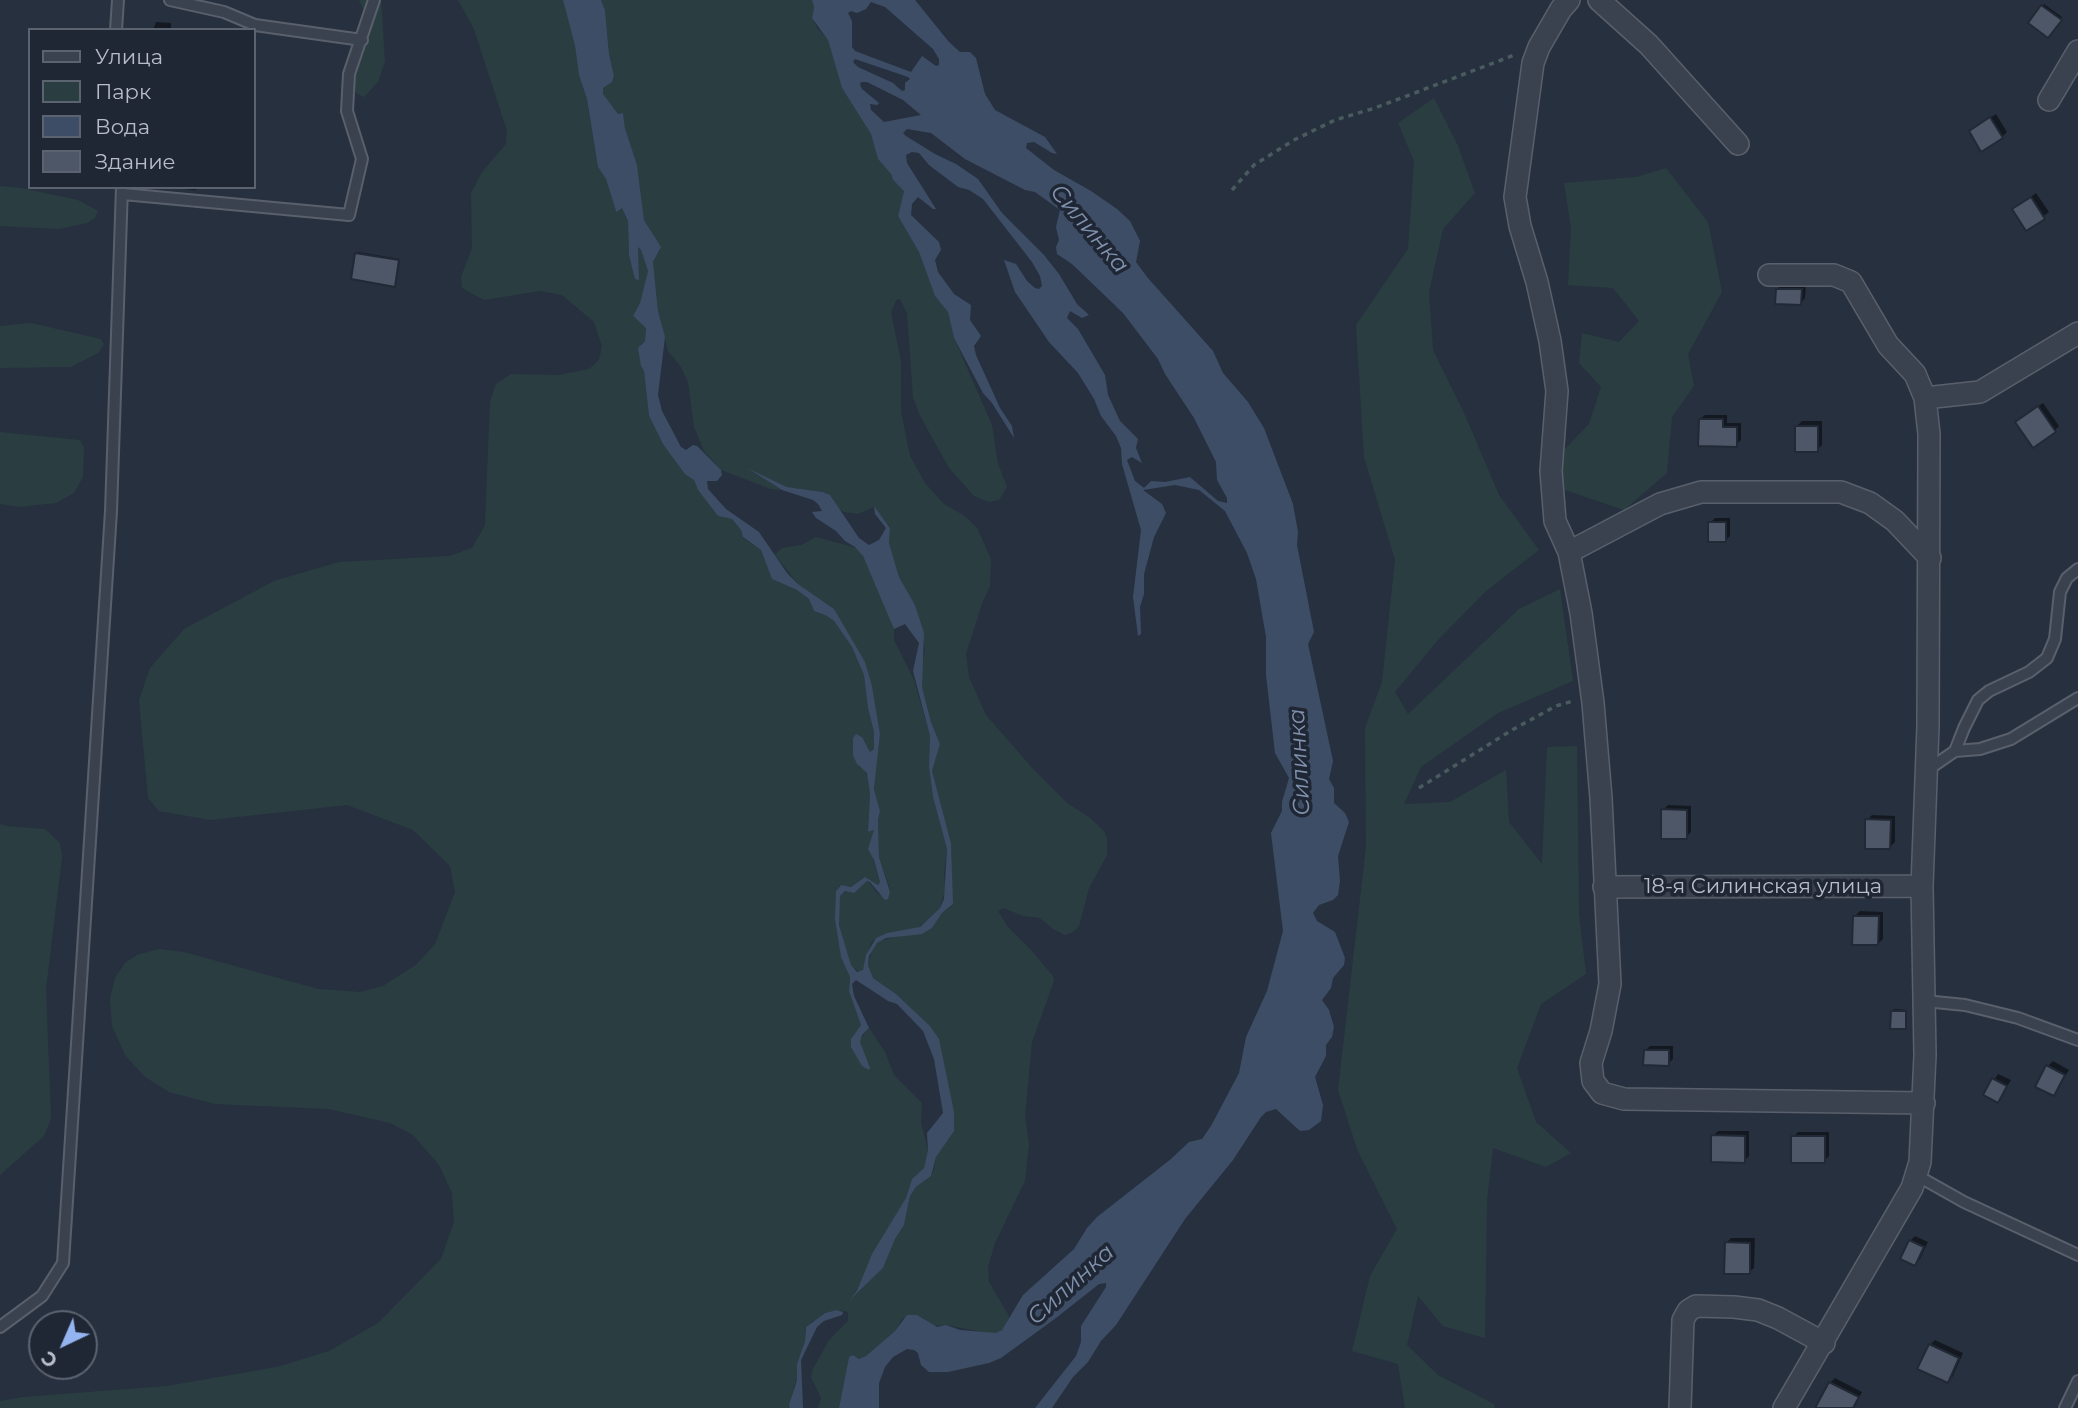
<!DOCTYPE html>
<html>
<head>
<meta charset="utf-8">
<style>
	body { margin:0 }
	#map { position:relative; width:2078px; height:1408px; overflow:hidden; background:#27303f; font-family:Montserrat,sans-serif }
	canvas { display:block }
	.legend { position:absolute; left:28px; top:28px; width:228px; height:161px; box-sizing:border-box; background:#202734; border:2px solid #5c6370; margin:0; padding:9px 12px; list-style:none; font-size:21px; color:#b7bdc9 }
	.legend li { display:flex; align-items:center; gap:14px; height:35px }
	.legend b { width:35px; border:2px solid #5c6370 }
	.north { position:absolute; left:28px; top:1310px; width:70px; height:70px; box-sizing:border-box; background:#202734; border:2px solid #5c6370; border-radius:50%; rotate:224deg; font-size:19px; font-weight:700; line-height:28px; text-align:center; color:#b7bdc9 }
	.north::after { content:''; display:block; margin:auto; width:24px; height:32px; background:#94b4f1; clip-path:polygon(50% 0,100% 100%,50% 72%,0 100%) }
</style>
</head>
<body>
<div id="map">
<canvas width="2078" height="1408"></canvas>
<ul class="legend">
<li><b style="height:9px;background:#3b424f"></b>Улица</li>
<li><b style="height:19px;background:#2a3e41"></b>Парк</li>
<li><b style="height:19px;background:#3e4d66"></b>Вода</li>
<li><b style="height:19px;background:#4d5767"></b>Здание</li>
</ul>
<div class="north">С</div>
</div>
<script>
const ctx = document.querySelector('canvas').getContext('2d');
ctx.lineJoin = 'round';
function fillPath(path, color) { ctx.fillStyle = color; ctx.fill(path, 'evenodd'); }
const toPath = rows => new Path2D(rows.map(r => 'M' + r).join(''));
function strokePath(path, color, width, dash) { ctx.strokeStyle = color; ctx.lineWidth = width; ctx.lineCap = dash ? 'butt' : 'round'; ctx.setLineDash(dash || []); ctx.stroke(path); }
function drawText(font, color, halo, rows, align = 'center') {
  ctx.font = font + ' Montserrat,sans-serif'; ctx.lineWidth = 7; ctx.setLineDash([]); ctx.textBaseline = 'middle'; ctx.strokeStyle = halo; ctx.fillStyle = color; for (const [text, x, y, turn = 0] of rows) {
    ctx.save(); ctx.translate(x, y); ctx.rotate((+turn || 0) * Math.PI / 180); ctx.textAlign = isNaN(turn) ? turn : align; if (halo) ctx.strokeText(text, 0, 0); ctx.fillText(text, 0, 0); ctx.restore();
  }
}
const green = toPath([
	[359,0,381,0,385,61,378,82,364,97,356,93,353,80,366,15],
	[458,0,563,0,575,46,579,75,587,99,598,167,606,179,616,211,618,212,622,208,628,221,629,255,639,280,638,248,641,250,648,271,640,303,633,316,646,328,645,341,641,344,641,366,644,371,649,416,663,444,694,480,698,490,718,516,732,519,741,530,743,538,761,550,772,579,797,590,809,599,814,611,827,616,834,621,852,647,864,674,868,708,874,732,874,749,870,752,862,737,858,735,859,767,864,769,868,777,870,794,868,832,874,830,873,841,869,847,880,882,878,885,865,877,851,887,840,885,836,891,841,956,850,977,849,991,861,1025,851,1042,860,1045,860,1039,869,1028,885,1052,894,1075,922,1103,921,1123,928,1150,924,1168,912,1179,906,1198,855,1296,883,1268,895,1239,904,1225,910,1196,916,1187,930,1177,934,1170,936,1157,954,1112,929,1025,896,994,873,978,868,965,873,947,880,941,907,934,922,934,932,928,942,913,952,906,951,843,932,771,940,744,931,722,922,687,921,669,925,649,915,605,899,577,889,543,890,527,874,507,858,514,844,512,838,509,832,497,824,492,787,487,748,469,782,490,771,489,721,470,704,451,694,427,688,382,681,367,668,351,658,311,653,262,660,250,660,246,644,220,637,165,625,128,623,113,618,114,603,95,603,88,613,81,614,76,609,54,605,10,601,0,812,0,814,7,812,17,817,28,828,39,842,88,871,134,878,159,891,174,893,180,904,191,898,216,919,252,935,296,948,312,954,338,992,425,998,464,1007,487,999,500,989,502,974,496,949,468,919,414,913,397,907,313,900,299,897,299,891,312,901,361,901,412,910,456,925,483,944,504,965,516,977,528,991,559,990,586,983,601,966,654,969,677,986,715,1035,771,1067,803,1089,817,1104,831,1107,839,1107,855,1089,888,1079,926,1073,932,1065,935,1053,929,1040,918,1023,916,1003,908,998,911,1008,927,1031,950,1053,976,1054,981,1032,1042,1025,1116,1029,1144,1025,1181,995,1243,988,1267,989,1282,1009,1316,1007,1325,998,1333,988,1333,946,1325,932,1326,921,1317,910,1315,902,1319,895,1331,866,1356,859,1359,853,1355,849,1357,839,1408,818,1408,821,1398,811,1377,813,1369,829,1340,848,1321,848,1312,839,1310,825,1313,810,1323,805,1329,805,1341,797,1364,797,1380,794,1386,790,1408,0,1408,0,1401,23,1397,167,1386,277,1367,329,1351,378,1323,441,1259,454,1222,452,1193,439,1165,413,1135,390,1123,329,1109,215,1104,169,1092,145,1077,125,1055,112,1026,110,999,115,978,125,963,137,955,159,949,184,952,318,989,360,992,383,986,417,964,435,944,455,892,450,866,413,830,347,805,210,820,159,811,148,798,139,700,150,668,184,629,274,581,339,562,449,556,472,548,485,525,490,402,496,384,511,374,559,375,589,369,599,360,602,346,594,322,562,295,540,291,484,300,462,288,461,277,472,248,471,193,482,172,506,144,507,131,474,29],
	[1434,98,1458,146,1475,193,1443,229,1429,292,1433,350,1464,413,1499,495,1539,550,1486,591,1437,641,1395,692,1408,714,1519,609,1560,589,1573,681,1498,713,1421,767,1404,804,1450,802,1506,770,1509,822,1542,864,1547,747,1577,746,1579,914,1586,974,1541,1004,1517,1068,1536,1122,1571,1153,1546,1167,1493,1148,1487,1200,1485,1338,1443,1326,1418,1296,1407,1345,1438,1375,1494,1404,1495,1408,1405,1408,1398,1364,1352,1351,1370,1276,1397,1229,1357,1149,1338,1090,1366,847,1365,728,1382,682,1395,560,1364,457,1356,325,1408,249,1414,161,1398,123],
	[1666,168,1708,222,1722,292,1688,354,1694,386,1672,417,1667,473,1624,510,1556,487,1559,455,1589,424,1601,387,1579,363,1582,333,1619,342,1639,321,1613,288,1568,285,1571,228,1564,183,1636,177],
	[0,186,21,188,78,200,98,211,95,218,87,223,59,229,0,226],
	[31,323,101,339,104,344,98,353,71,367,0,368,0,326],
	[0,432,80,440,84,448,83,477,74,493,56,503,19,507,0,504],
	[816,537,857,548,863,556,887,610,894,629,894,640,914,680,930,736,929,767,933,797,947,849,944,873,945,890,940,908,917,929,887,933,876,938,871,943,863,970,860,972,851,966,839,925,839,898,842,893,847,891,854,893,861,885,868,881,878,894,888,898,889,896,890,889,879,857,878,820,880,811,874,789,880,734,872,686,834,609,798,584,775,555,782,548,801,545],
	[0,824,7,826,45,829,60,843,62,857,46,989,51,1119,44,1136,0,1175]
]);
const water = toPath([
	[563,0,601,0,605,10,609,54,614,76,612,82,603,88,603,94,618,114,623,113,625,128,637,165,644,220,661,247,653,262,658,311,665,337,658,395,662,411,681,447,686,450,693,445,697,446,721,470,722,475,717,481,707,481,708,489,726,509,759,532,787,573,798,584,834,609,865,662,872,686,880,734,874,789,880,811,878,820,879,857,890,892,888,899,885,900,870,882,867,881,854,893,845,891,840,896,839,925,851,965,857,972,863,970,866,955,876,938,887,933,920,927,940,908,944,899,947,849,933,797,929,767,930,736,913,671,919,643,905,624,894,629,863,556,855,547,845,541,836,531,816,518,812,512,822,511,818,504,813,500,782,490,747,468,787,487,823,492,830,495,859,538,869,545,879,540,886,528,875,514,874,506,890,528,889,543,899,577,915,605,924,633,922,687,931,722,940,744,932,771,951,843,953,904,942,913,932,928,922,934,886,938,877,943,869,956,868,965,873,978,896,994,929,1025,939,1039,954,1112,954,1131,936,1157,931,1176,916,1187,910,1196,904,1225,895,1239,883,1268,850,1300,857,1291,872,1254,906,1198,912,1179,924,1168,928,1150,927,1133,943,1113,934,1059,923,1031,897,1004,888,1001,856,980,852,984,854,996,869,1028,862,1035,860,1042,870,1068,869,1070,862,1066,851,1047,851,1039,861,1025,849,991,850,977,841,957,835,919,836,891,841,885,851,887,865,877,878,885,880,882,874,860,868,849,874,830,868,832,870,794,867,773,857,764,853,755,853,738,856,734,862,737,870,752,874,749,874,732,868,708,864,675,852,647,834,621,827,616,814,611,809,599,797,590,772,579,761,550,743,537,741,530,732,519,718,516,698,490,694,480,685,474,663,444,649,416,644,371,641,366,638,348,645,341,646,328,633,316,640,303,648,271,641,250,638,247,639,280,635,279,629,255,628,221,622,208,617,212,616,211,606,179,598,167,587,99,579,75,575,46],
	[812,0,915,0,949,42,960,52,970,52,976,58,985,94,995,110,1045,137,1057,154,1052,153,1034,142,1027,143,1026,148,1054,170,1091,191,1117,209,1130,221,1140,241,1136,262,1147,277,1213,351,1223,373,1248,402,1264,428,1293,504,1298,532,1297,545,1314,632,1308,644,1333,761,1329,779,1334,788,1334,803,1345,813,1349,822,1338,856,1340,881,1338,895,1333,900,1319,905,1313,913,1317,921,1335,932,1345,958,1344,965,1333,978,1331,988,1322,1000,1329,1010,1334,1027,1332,1037,1326,1045,1326,1056,1315,1077,1323,1105,1321,1121,1309,1130,1300,1131,1276,1109,1266,1112,1261,1117,1233,1160,1185,1219,1116,1325,1101,1341,1088,1362,1073,1377,1052,1408,1035,1408,1076,1356,1081,1342,1081,1326,1106,1287,1106,1283,1099,1284,1056,1318,1001,1358,989,1363,948,1372,929,1372,921,1365,918,1353,914,1350,907,1349,893,1357,885,1367,879,1383,879,1408,839,1408,849,1357,853,1355,859,1359,866,1356,895,1331,907,1315,917,1315,937,1327,946,1325,960,1330,996,1333,1002,1330,1023,1295,1074,1249,1087,1228,1097,1217,1171,1159,1189,1142,1202,1139,1211,1126,1239,1073,1246,1037,1267,991,1283,931,1271,833,1282,811,1282,802,1289,778,1275,753,1266,675,1266,637,1256,579,1247,553,1225,511,1199,490,1175,485,1143,490,1162,504,1166,513,1154,537,1144,574,1144,594,1140,607,1141,634,1138,636,1133,597,1141,530,1122,464,1121,448,1116,436,1101,416,1094,399,1078,373,1049,342,1015,292,1004,260,1016,264,1027,281,1035,288,1039,289,1042,286,1040,276,1032,262,983,199,969,190,958,187,929,165,919,153,912,152,906,155,907,163,936,209,933,209,918,197,912,204,911,215,939,242,941,250,935,260,938,272,954,294,971,305,970,320,981,336,974,346,976,355,1000,408,1012,426,1014,438,992,403,983,393,954,338,948,312,935,296,919,252,898,216,904,191,893,180,891,174,878,159,871,134,842,88,828,40,812,18,814,7],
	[871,2,885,7,933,49,939,59,939,65,936,66,922,56,911,72,855,51,852,47,852,21,848,13,851,11,857,13,866,9],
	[855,59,908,77,910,79,905,83,905,90,902,91,893,83,858,67,853,62],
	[861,82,867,82,903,100,921,115,884,122,871,110,870,104,877,105,879,103,862,89,860,85],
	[907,129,931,133,965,159,1025,190,1035,192,1060,210,1056,227,1059,240,1056,247,1057,254,1072,264,1123,313,1158,359,1165,374,1194,418,1216,462,1217,480,1227,498,1227,503,1218,501,1190,477,1165,482,1151,481,1144,488,1135,481,1127,460,1132,457,1142,463,1136,448,1138,439,1120,421,1108,395,1105,375,1078,329,1067,318,1070,311,1082,318,1089,315,1077,304,1059,274,1044,255,1002,213,978,179,956,164,935,154,906,136,903,133],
	[837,1310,843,1312,842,1315,824,1321,817,1327,801,1360,803,1408,790,1408,789,1405,797,1380,797,1364,805,1341,806,1327,825,1313]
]);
const shadow = toPath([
	[2044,4,2062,17,2048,36,2030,23],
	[156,22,171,23,171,30,153,30],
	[1996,114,2007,132,2002,137,1971,131],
	[158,187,198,187,196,190],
	[2036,193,2049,212,2026,229,2014,209],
	[358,252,400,259,396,283,394,285,356,254],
	[1782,284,1806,285,1805,298,1801,303,1778,289],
	[2043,403,2059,426,2054,431,2022,417],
	[1705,415,1727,415,1727,423,1741,423,1741,440,1736,445,1700,419],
	[1802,421,1822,421,1822,445,1817,450,1797,426],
	[1715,518,1730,518,1730,536,1725,541,1710,523],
	[1668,805,1691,806,1691,832,1686,837,1663,810],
	[1872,815,1895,816,1895,842,1890,847,1867,820],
	[1860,911,1883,912,1883,939,1878,944,1855,916],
	[1894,1009,1907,1010,1905,1027,1892,1011],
	[1650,1046,1673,1046,1673,1059,1668,1064,1645,1051],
	[2053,1061,2069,1070,2054,1094,2048,1066],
	[1998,1074,2011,1080,1998,1101,1985,1094],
	[1718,1131,1749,1131,1749,1156,1744,1161,1713,1136],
	[1798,1132,1829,1132,1829,1156,1824,1161,1793,1137],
	[1915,1236,1928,1242,1920,1259,1915,1264,1910,1241],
	[1731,1238,1755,1238,1754,1268,1749,1272,1726,1243],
	[1935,1340,1963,1353,1953,1376,1948,1381,1930,1345],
	[1835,1378,1862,1392,1854,1408,1825,1408,1830,1383]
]);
const building = toPath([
	[2041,5,2062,20,2048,38,2028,23,2041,5],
	[1990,117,2003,138,1981,152,1969,131,1990,117],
	[2031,197,2045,219,2026,231,2012,209,2031,197],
	[355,253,399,260,395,287,351,279,355,253],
	[1776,289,1802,289,1801,305,1775,304,1776,289],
	[2038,406,2056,432,2033,448,2015,422,2038,406],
	[1699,419,1723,419,1723,427,1737,427,1737,447,1698,446,1699,419],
	[1795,426,1818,426,1818,452,1795,452,1795,426],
	[1708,522,1726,522,1726,542,1708,542,1708,522],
	[1661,809,1687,810,1687,839,1661,839,1661,809],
	[1865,819,1891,820,1890,849,1865,849,1865,819],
	[1853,916,1879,916,1878,945,1852,945,1853,916],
	[1891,1011,1906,1011,1906,1029,1890,1029,1891,1011],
	[1644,1050,1669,1050,1669,1066,1643,1065,1644,1050],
	[2046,1065,2065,1075,2054,1096,2035,1087,2046,1065],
	[1992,1078,2007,1086,1998,1103,1983,1095,1992,1078],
	[1711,1135,1745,1136,1745,1163,1711,1162,1711,1135],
	[1791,1136,1825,1136,1825,1163,1791,1163,1791,1136],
	[1909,1240,1924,1247,1915,1266,1900,1259,1909,1240],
	[1725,1242,1750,1243,1750,1274,1724,1274,1725,1242],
	[1929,1344,1959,1358,1948,1383,1917,1369,1929,1344],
	[1829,1382,1859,1397,1853,1408,1815,1408,1829,1382]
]);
const path = toPath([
	[1232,190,1254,165,1294,140,1335,120,1375,108,1517,54],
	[1419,788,1512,730,1556,706,1573,701]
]);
const lane = toPath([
	[170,0,224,12,255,25,362,40],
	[116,30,118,0],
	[123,194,349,215,362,159,347,111,349,74,374,0],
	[1955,751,1964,728,1978,700,1989,691,2029,672,2047,658,2055,639,2060,592,2067,578,2078,569],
	[1926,771,1955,751,1980,749,2011,739,2078,698],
	[1925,1001,1965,1005,2018,1018,2078,1040],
	[1916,1175,1964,1202,2078,1255],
	[0,1327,42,1296,63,1263,111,511,122,187],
	[2065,1408,2078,1381]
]);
const street = toPath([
	[1569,0,1561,9,1539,47,1533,63,1515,197,1520,226,1537,282,1550,341,1557,391,1551,471,1555,521,1569,552,1581,613,1593,703,1601,798,1610,984,1601,1031,1591,1063,1593,1081,1602,1093,1624,1099,1924,1103],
	[1599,0,1649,45,1738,144],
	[2049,100,2078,51],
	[1769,275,1834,275,1851,282,1888,345,1915,374,1925,398,1929,434,1928,726,1922,886,1925,1055,1920,1162,1912,1188,1784,1408],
	[1925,398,1980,392,2078,333],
	[1569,552,1660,504,1701,492,1841,492,1870,503,1895,521,1930,558],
	[1604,887,1922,886],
	[1680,1408,1683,1320,1688,1311,1696,1306,1734,1307,1758,1310,1778,1318,1824,1343]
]);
const streetNames = [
	["18-я Силинская улица",1763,887]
];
const waterNames = [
	["Силинка",1089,229,50],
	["Силинка",1300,762,-93],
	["Силинка",1071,1285,-42]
];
fillPath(green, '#2a3e41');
fillPath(water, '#3e4d66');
fillPath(shadow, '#0007');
fillPath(building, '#4d5767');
strokePath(building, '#222936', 2);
strokePath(lane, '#59606c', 14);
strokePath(street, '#59606c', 24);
strokePath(path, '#495b5f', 3.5, [5, 5]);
strokePath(lane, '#3b424f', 10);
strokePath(street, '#3b424f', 21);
drawText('21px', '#b7bdc9', '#202734', streetNames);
drawText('italic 23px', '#8192af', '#202734', waterNames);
</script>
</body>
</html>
